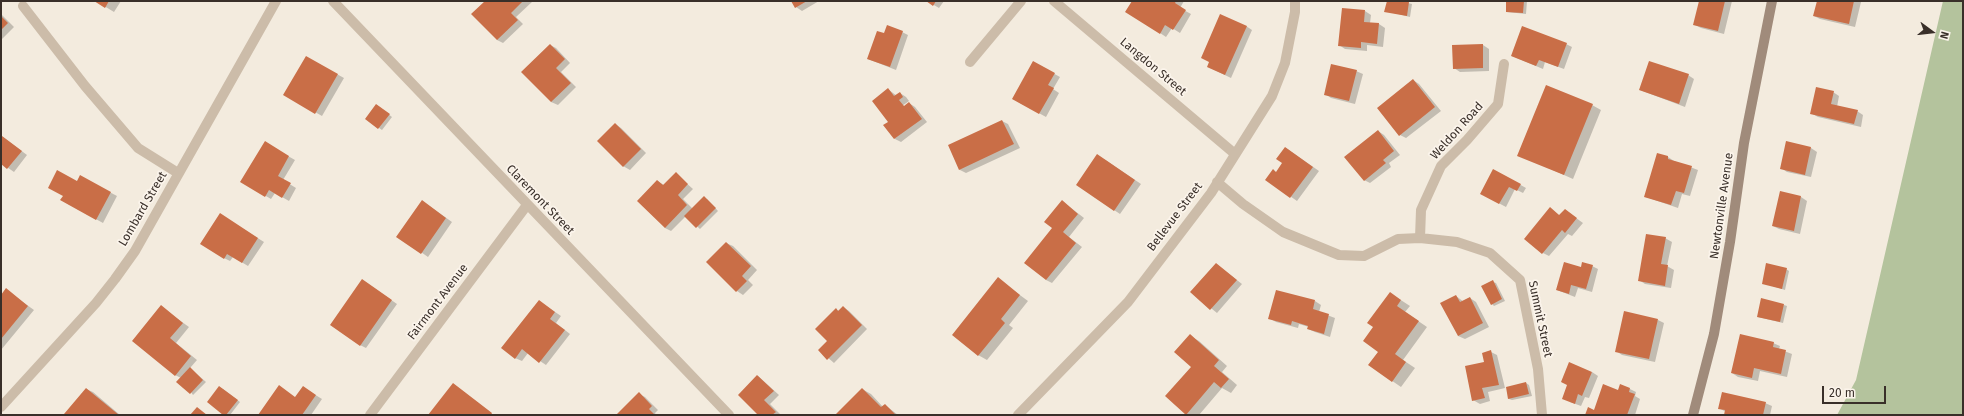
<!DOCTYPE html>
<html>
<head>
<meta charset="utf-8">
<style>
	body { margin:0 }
	#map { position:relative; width:1964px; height:416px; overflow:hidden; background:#f3ebde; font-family:"Fira Sans",sans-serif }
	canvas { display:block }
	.frame { position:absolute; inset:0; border:2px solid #392f29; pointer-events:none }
	.north { position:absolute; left:1912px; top:12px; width:40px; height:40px; -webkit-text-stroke:3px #fbf4eb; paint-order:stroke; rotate:105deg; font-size:11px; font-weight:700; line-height:16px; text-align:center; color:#392f29 }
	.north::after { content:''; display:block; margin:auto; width:14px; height:18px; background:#392f29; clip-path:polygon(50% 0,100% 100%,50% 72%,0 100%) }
	.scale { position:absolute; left:1822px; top:386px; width:64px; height:18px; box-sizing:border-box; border:2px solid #392f29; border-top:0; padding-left:5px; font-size:12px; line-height:14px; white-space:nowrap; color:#392f29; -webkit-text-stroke:3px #fbf4eb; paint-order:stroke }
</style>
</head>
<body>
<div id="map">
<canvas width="1964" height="416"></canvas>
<div class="frame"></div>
<div class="north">N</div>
<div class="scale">20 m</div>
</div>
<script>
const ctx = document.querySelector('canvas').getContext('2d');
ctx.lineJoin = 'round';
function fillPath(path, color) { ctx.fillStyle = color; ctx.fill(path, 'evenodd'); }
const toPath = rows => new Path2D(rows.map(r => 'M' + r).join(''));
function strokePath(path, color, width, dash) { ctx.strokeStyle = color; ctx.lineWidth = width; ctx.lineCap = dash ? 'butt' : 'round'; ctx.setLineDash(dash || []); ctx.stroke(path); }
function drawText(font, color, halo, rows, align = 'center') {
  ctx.font = font + ' "Fira Sans",sans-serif'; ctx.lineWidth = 3.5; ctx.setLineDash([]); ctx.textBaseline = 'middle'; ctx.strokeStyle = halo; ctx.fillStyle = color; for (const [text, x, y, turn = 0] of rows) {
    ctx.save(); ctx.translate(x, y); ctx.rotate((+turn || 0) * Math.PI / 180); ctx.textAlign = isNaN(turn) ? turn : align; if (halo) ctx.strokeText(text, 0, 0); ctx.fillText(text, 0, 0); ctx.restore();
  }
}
const green = toPath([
	[1943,1,1963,1,1963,415,1837,415,1856,380]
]);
const shadow = toPath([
	[96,1,121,1,114,12],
	[487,1,533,1,516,17,523,24,503,43,497,40],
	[792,1,819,1,802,11,796,7],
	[927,1,944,1,939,8],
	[1133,1,1184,1,1180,8,1191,14,1180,33,1172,28,1166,37,1160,33],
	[1388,1,1399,1,1412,4,1410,17,1386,11],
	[1507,1,1527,1,1526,14,1507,12],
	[1700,1,1732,1,1724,34,1701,28,1695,25],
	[1818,1,1861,2,1855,27,1820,19,1814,16],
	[1365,11,1371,15,1370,23,1379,24,1385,28,1383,47,1367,45,1367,51,1345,49,1339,45],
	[1,14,14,27,1,40],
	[1246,26,1252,30,1231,78,1208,67],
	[902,32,908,35,896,70,868,59,885,34],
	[1566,44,1572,47,1564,69,1545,62,1543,69,1512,56],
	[550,45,556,48,570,63,561,72,576,87,558,105,551,102],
	[1483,45,1489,49,1489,71,1460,72,1454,68],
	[306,57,344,78,322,116,285,95],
	[1033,62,1060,77,1053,89,1059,93,1046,117,1013,99],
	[1356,71,1363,74,1355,104,1331,98,1325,94],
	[1688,75,1694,79,1685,107,1640,90],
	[1413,80,1419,84,1441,111,1406,138,1400,135],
	[889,90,897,96,900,93,906,97,909,101,902,106,903,108,909,103,915,107,927,122,901,142,895,139,889,123],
	[1833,92,1839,96,1837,107,1857,111,1863,115,1861,127,1818,117,1811,113],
	[377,105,392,117,382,130,366,119],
	[1592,105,1601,110,1573,179,1519,155],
	[1002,121,1008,124,1020,148,966,173,960,170,949,146],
	[615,124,621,128,646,153,630,170,623,166],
	[1378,131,1384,135,1400,155,1389,163,1391,167,1370,183,1364,180],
	[3,137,27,155,14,172,1,163,1,139],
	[1787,142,1811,148,1817,152,1811,177,1787,172,1781,168],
	[265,143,295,160,283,180,296,188,289,201,275,193,271,199,242,182],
	[1286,148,1319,171,1297,201,1267,180,1277,173,1284,163],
	[1668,157,1674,161,1698,170,1690,196,1682,194,1678,208,1646,197],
	[1104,159,1141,184,1120,214,1114,210],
	[1494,170,1526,188,1523,193,1515,189,1506,207,1487,197],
	[676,174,693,189,683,199,693,209,707,199,718,211,700,229,686,216,671,231,665,228,657,181,664,185],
	[81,177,117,196,103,223,61,200],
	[1781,192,1801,197,1807,201,1800,234,1779,229,1773,226],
	[1062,201,1084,218,1069,237,1082,247,1052,283,1046,280,1053,228],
	[428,205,452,222,428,257,398,236],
	[1550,208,1560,216,1565,210,1583,223,1572,236,1568,234,1549,256,1543,253],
	[226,218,264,242,248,266,233,257,230,261,224,258],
	[1665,238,1672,242,1667,266,1674,270,1671,288,1645,284,1639,280],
	[726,243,733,246,757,270,748,280,753,285,743,295,737,291,708,262],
	[1216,264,1242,284,1217,313,1191,292],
	[1592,266,1598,269,1592,292,1578,288,1575,297,1557,290,1582,268],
	[1786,269,1789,271,1785,290,1763,283],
	[998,279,1028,301,1009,325,1013,328,987,360,978,355],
	[1493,282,1496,283,1505,301,1494,306,1492,304],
	[368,284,397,304,366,348,360,345],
	[6,290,34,310,1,350,1,296],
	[1390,293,1410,306,1405,312,1427,327,1403,360,1415,368,1401,387,1369,365,1379,351,1375,327],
	[1456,296,1464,302,1470,298,1476,302,1489,327,1465,339,1458,336],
	[539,301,561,316,556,323,570,334,546,365,528,353,522,361,515,358],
	[1315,301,1321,305,1319,312,1335,318,1330,337,1315,332,1308,329,1309,327,1299,324,1298,328,1276,322,1269,318],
	[1784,305,1787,306,1783,323,1758,317],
	[161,307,189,327,176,343,197,360,190,368,206,382,193,395,181,378,175,375],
	[843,307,849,311,867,329,834,363,819,350,829,341,836,309,839,311],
	[1658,320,1664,323,1655,362,1622,355,1616,351],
	[1190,336,1199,341,1227,366,1222,372,1237,385,1231,393,1222,388,1199,415,1186,414,1192,367],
	[1773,343,1780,346,1779,349,1792,354,1787,377,1760,371,1758,381,1738,377,1732,373],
	[1491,352,1497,355,1505,388,1488,392,1490,401,1480,404,1473,400,1485,363],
	[1592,372,1598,376,1589,398,1585,397,1581,406,1570,402],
	[758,376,779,395,770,404,781,415,760,415],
	[1526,383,1529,385,1532,396,1512,400,1509,399,1507,388],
	[86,389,93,392,120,415,67,415,65,414],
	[223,389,240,402,230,415,225,415],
	[862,389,871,394,883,407,885,405,898,415,836,415],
	[1630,389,1636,392,1635,396,1640,399,1635,415,1586,415,1595,411,1619,391],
	[309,391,322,399,311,415,259,415],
	[639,394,645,397,658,410,655,413,656,415,617,415],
	[1765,403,1772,406,1770,415,1725,415,1726,412,1719,408]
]);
const building = toPath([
	[94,1,109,1,105,8],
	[485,1,523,1,511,13,518,20,497,40,471,14],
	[791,1,807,1,795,8],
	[926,1,936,1,933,6],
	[1132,1,1176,1,1175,3,1186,10,1173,30,1165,25,1160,34,1125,12],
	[1387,1,1409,2,1407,16,1384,12],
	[1506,1,1524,1,1523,13,1506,12],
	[1699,1,1725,1,1718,31,1693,25],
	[1817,1,1854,1,1849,24,1813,16],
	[1342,8,1365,10,1364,22,1379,23,1377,44,1361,42,1361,48,1338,46],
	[1220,14,1247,26,1225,75,1207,67,1209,62,1201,58],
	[1,16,8,23,1,30],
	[887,25,903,31,890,67,867,59,877,31,884,33],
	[1522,26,1567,43,1558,67,1539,60,1536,66,1511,56],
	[550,44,565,59,556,68,571,83,551,102,521,72],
	[1483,44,1483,68,1453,69,1452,45],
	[306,56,338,74,315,114,283,95],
	[1033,61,1055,73,1048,85,1054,88,1039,114,1012,99],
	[1649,61,1689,74,1679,104,1639,90],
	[1331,64,1357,70,1349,101,1324,95],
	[1413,79,1435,107,1399,136,1377,108],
	[1546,85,1593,104,1564,175,1517,156],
	[1816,87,1834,91,1831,104,1858,110,1854,124,1810,114],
	[888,88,894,96,900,92,903,97,899,100,904,106,909,102,922,119,894,139,883,125,888,122,872,101],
	[376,104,390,114,378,129,365,119],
	[1002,120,1014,144,959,170,948,145],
	[615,123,641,149,623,167,597,141],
	[1378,130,1394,151,1383,160,1386,163,1364,181,1344,157],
	[2,136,22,151,7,169,1,164],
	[265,141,289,156,278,176,291,183,282,198,269,190,265,197,240,182],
	[1786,141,1811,147,1805,175,1780,169],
	[1285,147,1313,167,1290,198,1265,180,1273,169,1276,172,1282,163,1276,159],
	[1657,153,1668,156,1668,159,1692,166,1684,193,1676,191,1671,205,1644,197],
	[1097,154,1135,180,1114,211,1076,185],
	[1493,169,1521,184,1517,191,1509,187,1499,204,1480,194],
	[57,170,77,181,80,175,111,192,96,220,60,200,63,196,48,188],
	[676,172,688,184,678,195,687,205,665,228,637,201,657,180,663,185],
	[1780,191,1801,196,1794,231,1772,226],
	[704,196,716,208,696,228,684,216],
	[422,200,446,218,421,254,396,237],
	[1062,200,1078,214,1063,232,1076,243,1046,280,1024,263,1052,228,1044,222],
	[1550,207,1559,215,1565,209,1577,218,1565,233,1562,230,1542,254,1524,239],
	[220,213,258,238,242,263,227,254,224,259,200,244],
	[1646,234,1666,237,1661,264,1668,265,1665,286,1638,281],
	[726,242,751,266,742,276,747,281,736,292,706,262],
	[1564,262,1581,267,1582,262,1593,265,1586,289,1571,285,1569,294,1556,290],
	[1216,263,1237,280,1210,310,1190,292],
	[1766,263,1787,268,1782,289,1762,284],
	[998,277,1020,295,1001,319,1005,323,978,356,952,335],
	[362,279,392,300,360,346,330,325],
	[1493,280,1502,299,1491,305,1481,286],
	[6,288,28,306,1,339,1,295],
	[1276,290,1315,300,1313,309,1329,314,1324,334,1307,329,1308,326,1292,321,1291,325,1268,319],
	[1390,292,1401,300,1397,306,1419,321,1395,354,1406,362,1392,382,1368,365,1378,352,1363,341,1373,327,1367,323],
	[1456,295,1460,302,1470,297,1483,323,1458,336,1440,303],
	[1761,298,1784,304,1780,322,1757,317],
	[539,300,555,312,550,319,565,330,539,363,522,349,515,359,501,348],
	[161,305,183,323,170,338,191,356,175,376,132,341],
	[843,306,862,325,827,360,818,350,827,341,815,329,836,308,838,311],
	[1624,311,1658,319,1649,359,1615,352],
	[1190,334,1219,360,1214,366,1229,379,1221,388,1214,382,1186,415,1165,396,1191,367,1174,352],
	[1740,334,1774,342,1773,347,1786,350,1781,374,1754,368,1752,378,1731,373],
	[1491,350,1499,385,1482,388,1485,398,1472,401,1465,366,1484,362,1482,353],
	[1569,362,1592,372,1582,396,1578,394,1575,404,1562,399,1567,385,1561,382],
	[190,367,203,380,190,394,176,382],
	[757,375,774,391,764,400,776,412,772,415,758,415,738,395],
	[1526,382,1529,394,1508,399,1506,387],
	[453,383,492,413,491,415,428,415],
	[1603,384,1618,390,1620,384,1630,388,1629,392,1635,394,1627,415,1585,415,1588,407,1594,410],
	[279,385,295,397,303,386,316,395,302,415,258,415],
	[219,386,238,400,226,415,223,415,207,402],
	[86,388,119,415,64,414],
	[862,388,881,407,885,404,896,415,835,415],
	[639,392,652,406,649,409,655,415,616,415],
	[1722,392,1766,402,1763,415,1724,415,1725,410,1718,409],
	[197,407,207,415,190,415]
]);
const service = toPath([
	[23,6,85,86,138,148,178,173]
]);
const minor = toPath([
	[333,1,729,415],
	[1054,1,1235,154],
	[970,62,1021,1],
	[1217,182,1243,204,1283,232,1339,255,1364,256,1398,239,1420,238,1457,242,1490,253,1520,280,1538,369,1542,415],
	[1420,238,1421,210,1441,166,1467,140,1498,104,1504,64],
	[1,407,96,303,115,279,135,251,276,1],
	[370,415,527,205],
	[1018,415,1128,302,1211,193,1272,96,1285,63,1295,12,1295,1]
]);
const secondary = toPath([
	[1693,415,1714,334,1730,242,1744,143,1772,1]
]);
const streetNames = [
	["Langdon Street",1153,67,40],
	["Weldon Road",1457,131,-48],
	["Claremont Street",540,200,46],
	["Newtonville Avenue",1722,206,-82],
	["Lombard Street",143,209,-60],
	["Bellevue Street",1175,217,-53],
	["Fairmont Avenue",438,302,-53],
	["Summit Street",1540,319,78]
];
fillPath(green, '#b4c39d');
fillPath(shadow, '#0003');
fillPath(building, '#c96e47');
strokePath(service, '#ccbca9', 10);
strokePath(minor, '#ccbca9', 10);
strokePath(secondary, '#a08b7b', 10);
drawText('12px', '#392f29', '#fbf4eb', streetNames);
</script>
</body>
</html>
